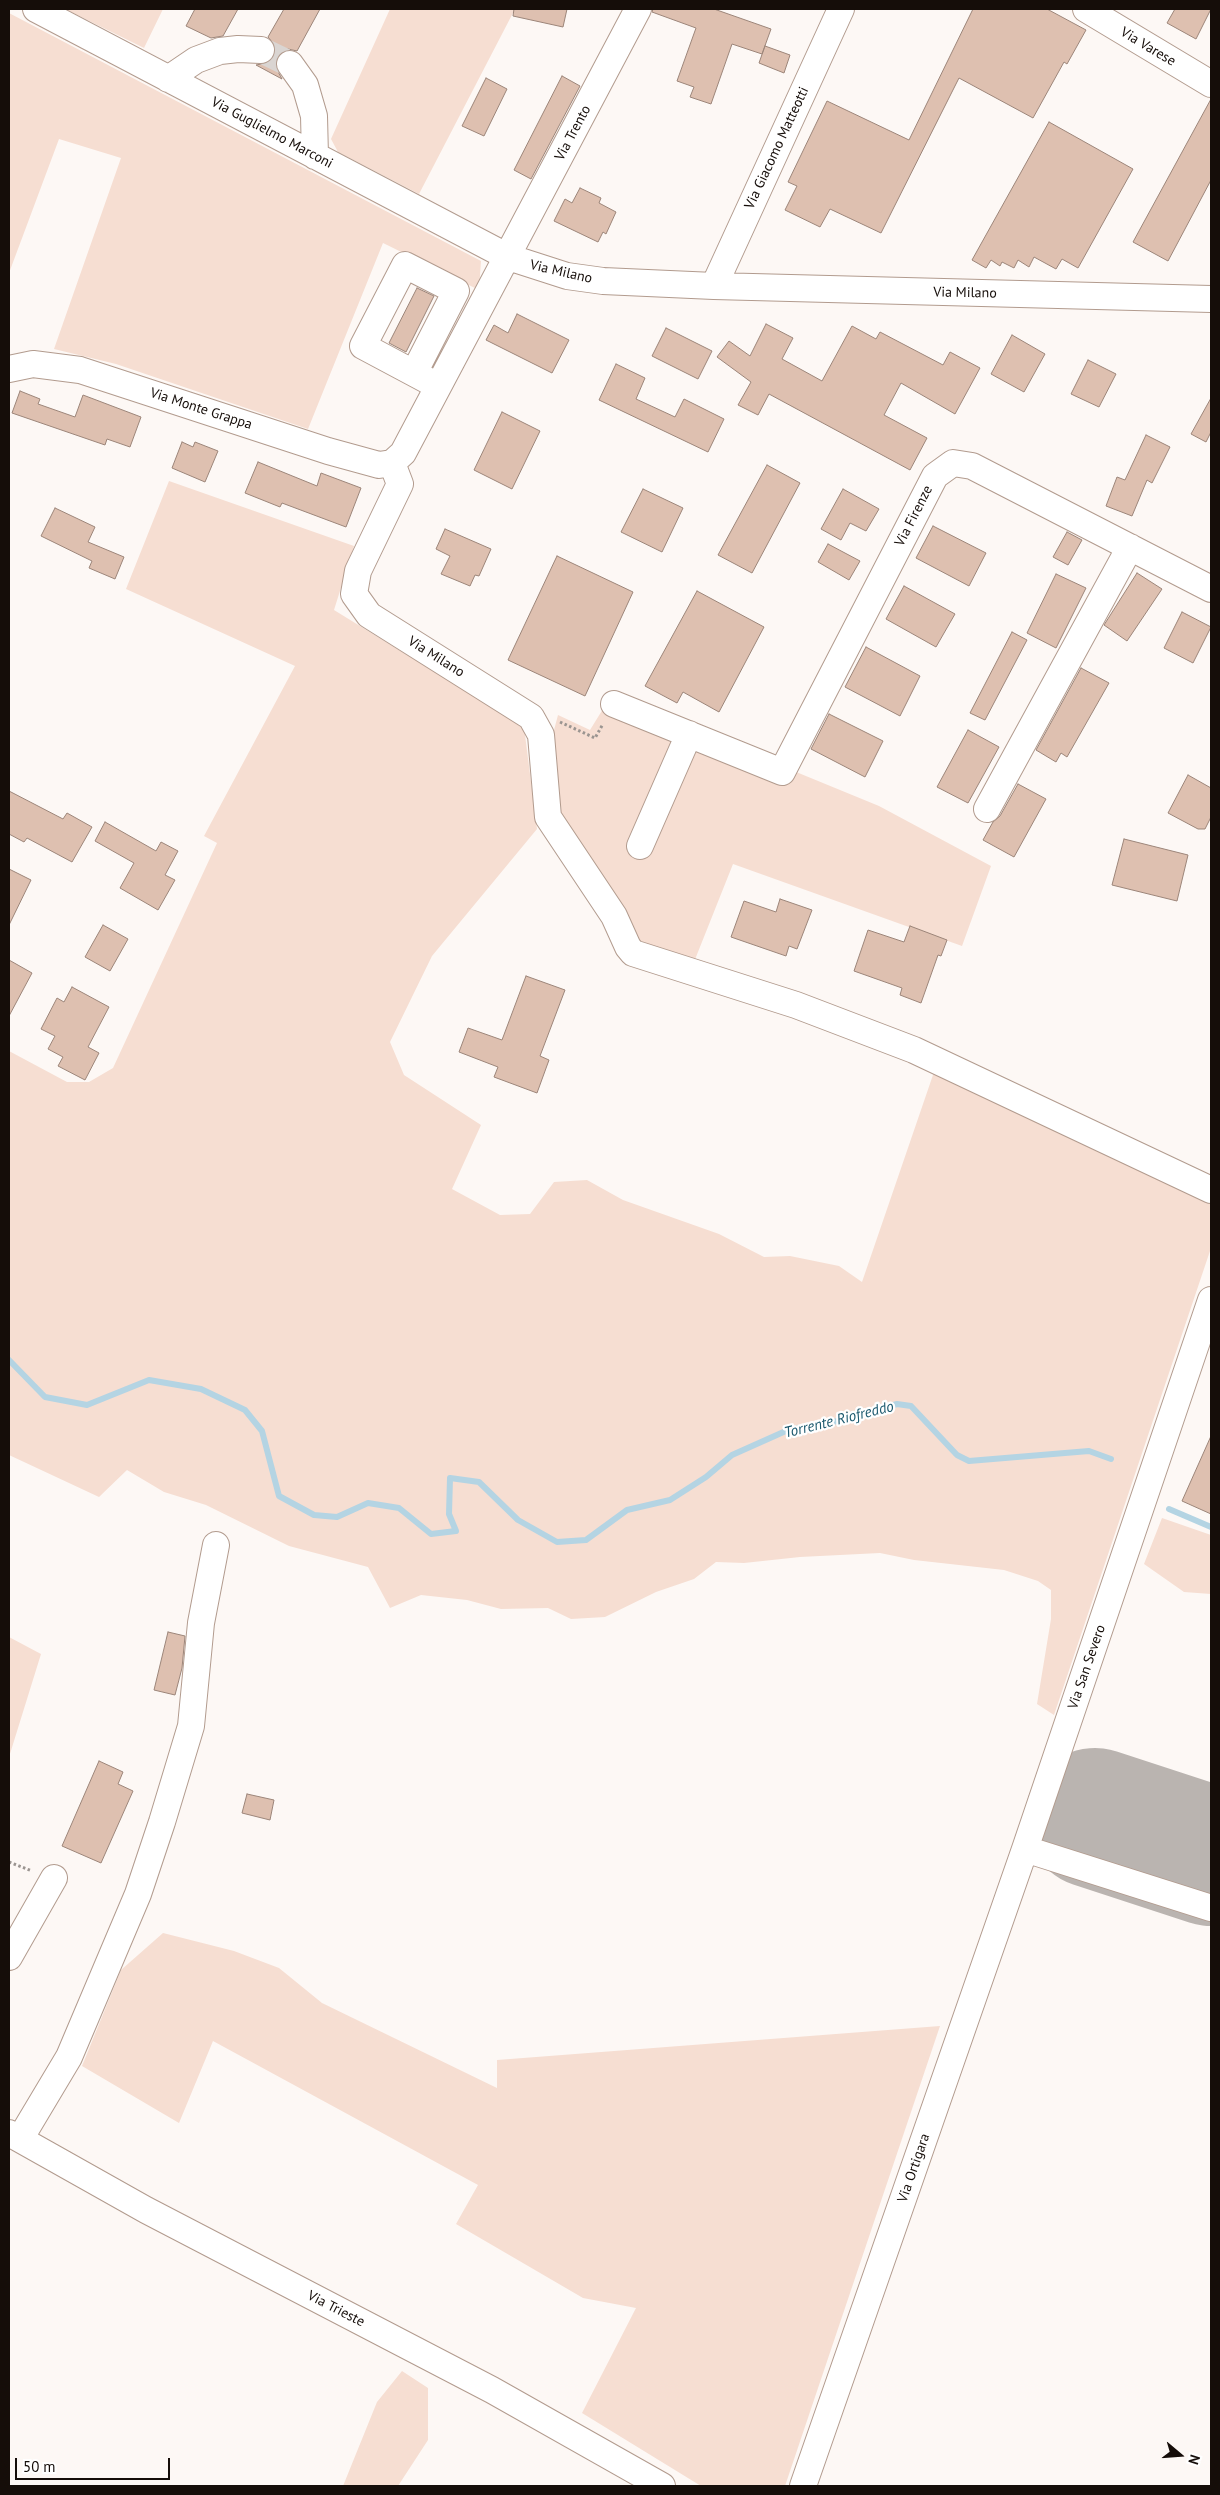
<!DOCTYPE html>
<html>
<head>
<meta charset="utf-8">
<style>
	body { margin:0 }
	#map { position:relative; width:1220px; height:2495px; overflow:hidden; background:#fdf8f5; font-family:"PT Sans",sans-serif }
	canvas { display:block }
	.frame { position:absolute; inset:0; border:10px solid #150d09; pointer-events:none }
	.north { position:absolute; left:1155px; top:2430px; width:50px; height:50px; -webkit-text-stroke:4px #fff; paint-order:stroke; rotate:108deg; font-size:14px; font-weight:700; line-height:20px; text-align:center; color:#150d09 }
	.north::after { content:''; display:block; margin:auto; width:18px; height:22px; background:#150d09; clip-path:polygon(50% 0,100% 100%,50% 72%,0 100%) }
	.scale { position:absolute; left:15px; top:2458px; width:155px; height:22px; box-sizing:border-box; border:2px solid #150d09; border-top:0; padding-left:6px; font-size:15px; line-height:18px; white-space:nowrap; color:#150d09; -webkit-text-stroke:4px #fff; paint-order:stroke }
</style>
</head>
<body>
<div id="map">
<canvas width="1220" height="2495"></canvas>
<div class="frame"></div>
<div class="north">N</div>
<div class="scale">50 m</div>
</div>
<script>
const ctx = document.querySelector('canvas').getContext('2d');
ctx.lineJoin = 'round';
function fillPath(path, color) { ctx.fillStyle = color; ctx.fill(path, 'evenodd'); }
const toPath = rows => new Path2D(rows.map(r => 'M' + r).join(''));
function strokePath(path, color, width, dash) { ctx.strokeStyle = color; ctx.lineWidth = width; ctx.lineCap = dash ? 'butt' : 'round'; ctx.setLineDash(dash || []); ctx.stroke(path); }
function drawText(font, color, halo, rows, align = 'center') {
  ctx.font = font + ' "PT Sans",sans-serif'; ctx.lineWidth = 4.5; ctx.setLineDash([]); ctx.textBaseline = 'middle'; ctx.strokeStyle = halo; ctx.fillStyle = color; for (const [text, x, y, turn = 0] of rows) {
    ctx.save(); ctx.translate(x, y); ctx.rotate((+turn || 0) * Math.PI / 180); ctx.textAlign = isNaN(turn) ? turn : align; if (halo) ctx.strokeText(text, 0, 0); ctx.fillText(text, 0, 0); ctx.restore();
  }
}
const green = toPath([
	[65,9,163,9,144,48],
	[390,9,515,9,419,194,338,152,331,139],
	[9,13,481,261,479,290,383,243,308,429,116,364,54,349,121,158,59,139,9,273],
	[169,481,354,546,334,610,524,727,537,829,432,956,390,1042,404,1075,481,1125,452,1189,500,1215,530,1214,554,1182,587,1180,623,1200,719,1234,764,1257,790,1256,839,1266,862,1282,934,1072,1211,1204,1211,1248,1054,1715,1037,1704,1051,1619,1051,1590,1038,1581,1004,1570,914,1560,880,1553,800,1557,744,1563,716,1562,694,1579,656,1592,605,1617,571,1619,548,1608,501,1609,467,1600,421,1595,390,1608,368,1567,289,1546,206,1505,164,1492,127,1470,99,1497,9,1455,9,1051,67,1082,89,1082,113,1068,217,843,204,836,295,666,126,589],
	[611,696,879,806,991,866,962,946,733,864,694,962,633,939,553,811,549,749,558,715,590,730],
	[1162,1518,1211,1535,1211,1594,1184,1592,1144,1564],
	[9,1637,41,1654,9,1757],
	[163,1933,234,1951,279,1968,322,2003,497,2088,497,2060,940,2026,785,2486,701,2486,582,2413,636,2308,583,2298,456,2224,478,2185,213,2041,179,2123,82,2066,121,1970],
	[402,2371,428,2388,428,2440,398,2486,343,2486,377,2402]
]);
const stream = toPath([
	[9,1360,45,1397,87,1405,149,1380,201,1389,245,1410,262,1431,279,1496,314,1515,337,1517,368,1503,399,1508,431,1534,456,1531,449,1514,450,1478,479,1482,518,1520,557,1542,586,1540,627,1510,670,1500,706,1477,732,1455,788,1430,838,1421,897,1404,911,1406,957,1455,969,1461,1089,1451,1111,1459],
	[1169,1509,1211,1527]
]);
const runway = toPath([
	[1095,1818,1211,1856]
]);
const building = toPath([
	[195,9,238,9,223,36,211,38,186,26,195,9],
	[284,9,320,9,297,51,288,49,281,52,277,57,275,66,282,79,256,65,267,63,274,58,276,51,274,44,268,37,284,9],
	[514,9,567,9,563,27,513,16,514,9],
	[653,9,714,9,771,29,762,54,732,44,711,104,690,97,694,87,677,81,696,28,652,12,653,9],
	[973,9,1047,9,1086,30,1067,64,1064,62,1033,118,959,78,881,233,830,209,820,227,785,210,797,186,788,182,827,101,909,140,973,9],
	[1175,9,1211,9,1196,39,1167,23,1175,9],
	[765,46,790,55,784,73,759,63,765,46],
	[562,76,580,86,531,179,514,170,562,76],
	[486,78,507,89,484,136,462,126,486,78],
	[1211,99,1211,180,1168,261,1133,242,1211,99],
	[1049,122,1133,169,1078,268,1062,259,1056,269,1034,257,1029,267,1018,260,1014,268,1002,262,1000,266,991,260,986,268,972,260,1049,122],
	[580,188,601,198,599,203,616,212,606,234,603,232,598,242,554,221,565,199,572,203,580,188],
	[417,288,434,296,406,352,389,343,417,288],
	[517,314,569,340,552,373,486,340,494,325,508,333,517,314],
	[766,324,793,338,782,359,822,381,852,326,876,339,880,332,943,365,950,352,980,368,955,414,901,383,884,415,927,438,910,470,769,394,758,415,738,405,751,382,717,357,729,341,750,356,766,324],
	[666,328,712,351,698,379,652,356,666,328],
	[1012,335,1045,354,1024,392,991,374,1012,335],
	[1088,360,1116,374,1099,407,1071,394,1088,360],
	[616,364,645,378,636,399,675,417,684,399,724,419,708,452,599,400,616,364],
	[20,391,40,399,38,404,75,417,83,395,141,417,130,447,107,439,105,445,12,413,20,391],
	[1211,398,1211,432,1206,442,1191,434,1211,398],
	[502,412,540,431,512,489,474,470,502,412],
	[1146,435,1170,447,1152,483,1147,480,1132,516,1106,506,1117,477,1125,480,1146,435],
	[182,442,193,447,195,442,218,451,205,482,172,468,182,442],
	[258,462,317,486,321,473,361,488,346,527,282,503,280,507,245,493,258,462],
	[767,465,800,483,752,573,718,555,767,465],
	[643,489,683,508,662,552,621,532,643,489],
	[843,489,879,509,866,531,850,523,841,540,821,529,843,489],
	[55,508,95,527,88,542,124,557,115,579,89,568,92,561,41,536,55,508],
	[933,526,986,553,969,586,916,558,933,526],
	[445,529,491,549,479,576,475,575,470,586,441,574,450,556,436,549,445,529],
	[1067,532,1082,540,1068,565,1053,557,1067,532],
	[828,544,860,561,849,580,818,562,828,544],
	[557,556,633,592,585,696,508,660,557,556],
	[1137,573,1162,589,1127,641,1104,625,1137,573],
	[1056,574,1086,588,1056,648,1027,633,1056,574],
	[904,586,955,614,936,647,886,619,904,586],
	[697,591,764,627,719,712,683,692,677,703,645,686,697,591],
	[1182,612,1211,627,1193,663,1164,648,1182,612],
	[1012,632,1027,640,985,720,970,713,1012,632],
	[866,647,920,676,900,716,845,687,866,647],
	[1081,668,1109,683,1067,757,1061,753,1056,762,1036,750,1081,668],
	[829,714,883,741,865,777,811,749,829,714],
	[968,730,999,747,968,803,937,787,968,730],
	[1188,775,1211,788,1211,817,1205,829,1198,829,1168,813,1188,775],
	[1018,784,1046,799,1014,857,983,840,993,822,1000,816,1018,784],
	[9,791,63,819,67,813,92,827,72,862,27,838,24,842,9,834,9,791],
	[105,822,156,851,161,842,178,851,165,875,175,880,158,910,120,888,134,863,95,841,105,822],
	[1124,839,1188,855,1177,901,1112,885,1124,839],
	[9,869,31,880,9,925,9,869],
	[780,899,812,910,797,949,789,946,786,956,731,937,744,901,776,912,780,899],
	[103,925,128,939,110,971,85,957,103,925],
	[910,926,947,940,941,956,938,955,921,1003,900,995,902,988,854,971,868,930,904,942,910,926],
	[9,960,32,973,9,1016,9,960],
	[526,976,565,990,540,1056,549,1060,537,1093,494,1077,498,1067,459,1052,468,1028,502,1040,526,976],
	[72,987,109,1007,88,1047,99,1053,85,1080,58,1066,63,1057,48,1049,55,1036,41,1029,57,998,64,1002,72,987],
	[1211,1436,1211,1514,1182,1501,1211,1436],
	[168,1632,185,1636,182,1668,175,1695,154,1690,168,1632],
	[99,1761,123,1772,118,1784,133,1791,101,1863,62,1846,99,1761],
	[247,1794,274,1800,270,1820,242,1813,247,1794]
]);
const minorTunnel = toPath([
	[261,50,290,64]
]);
const path = toPath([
	[560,722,595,738,603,724],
	[9,1862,32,1871]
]);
const minor = toPath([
	[36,9,508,257,567,276,603,281,714,286,1211,299],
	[638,9,403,453,392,463,400,484,358,571,354,594,369,615,531,717,541,735,548,817,614,916,628,947,633,953,796,1005,914,1050,1211,1190],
	[1086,9,1211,84],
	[290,64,305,85,314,116,315,156],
	[168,79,196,60,220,51,238,49,261,50],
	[714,286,841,9],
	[9,369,33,364,80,370,328,451,379,465,392,463],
	[414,373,456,291,405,265,363,346,438,386],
	[614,704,782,772,935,476,953,463,972,466,1211,589],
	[987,809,1130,547],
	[640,846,689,734],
	[1025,1849,1211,1908],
	[9,1957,54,1878],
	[9,2133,146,2210,492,2390,662,2486],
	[20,2139,69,2057,138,1894,162,1822,191,1726,201,1623,216,1545],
	[803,2486,1025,1849,1211,1300]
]);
const streetNames = [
	["Via Varese",1148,47,31],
	["Via Guglielmo Marconi",272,133,28],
	["Via Trento",573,133,-62],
	["Via Giacomo Matteotti",777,148,-65],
	["Via Milano",561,272,13],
	["Via Milano",965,293,1],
	["Via Monte Grappa",201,409,18],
	["Via Firenze",914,516,-63],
	["Via Milano",436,657,32],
	["Via San Severo",1087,1667,-71],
	["Via Ortigara",914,2168,-71],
	["Via Trieste",336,2309,27]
];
const waterNames = [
	["Torrente Riofreddo",839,1420,-14]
];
fillPath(green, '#f6ded2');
strokePath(stream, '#b4d4e3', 6);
strokePath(runway, '#bab4b0', 140);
fillPath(building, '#dec0b0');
strokePath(building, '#9c8579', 1);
strokePath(minorTunnel, '#dad5d2', 26, [26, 13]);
strokePath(minor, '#b29b8e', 28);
strokePath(path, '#9b9591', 3, [2.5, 2.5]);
strokePath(minor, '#fff', 26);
drawText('14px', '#150d09', '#fff', streetNames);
drawText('italic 15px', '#1b586d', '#fff', waterNames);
</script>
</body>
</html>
